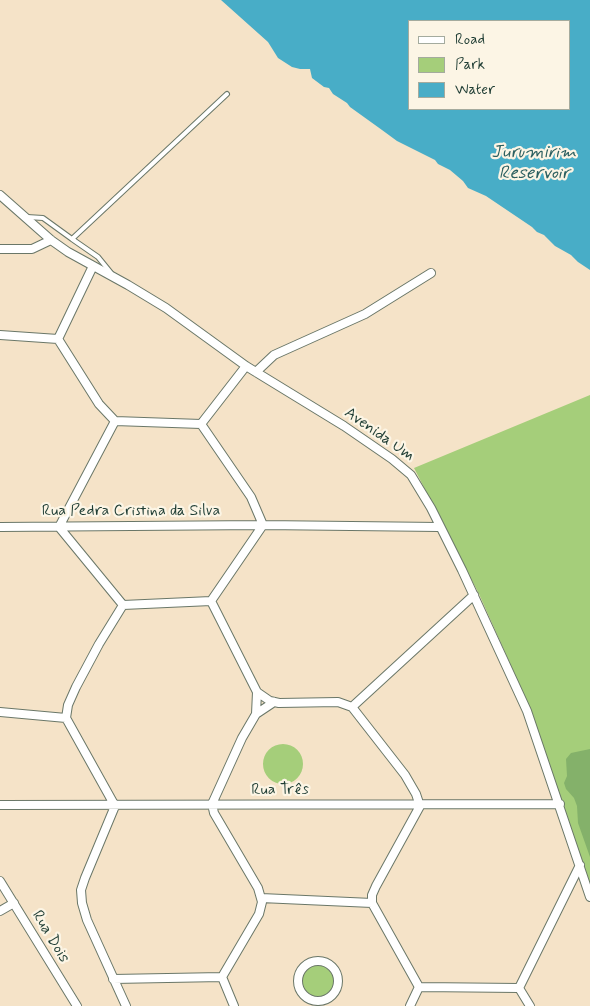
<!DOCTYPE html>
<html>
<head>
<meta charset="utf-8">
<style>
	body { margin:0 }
	#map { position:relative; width:590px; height:1006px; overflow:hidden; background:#f5e3c8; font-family:Mynerve,sans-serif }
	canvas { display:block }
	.legend { position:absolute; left:408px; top:20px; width:162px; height:90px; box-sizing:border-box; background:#fcf5e5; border:1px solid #a4ab9e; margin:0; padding:6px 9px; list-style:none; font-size:15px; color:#1f3d34 }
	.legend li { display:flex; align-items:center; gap:10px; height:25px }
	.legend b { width:25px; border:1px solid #a4ab9e }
</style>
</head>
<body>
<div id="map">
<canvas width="590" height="1006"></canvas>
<ul class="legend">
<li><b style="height:6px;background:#fff"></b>Road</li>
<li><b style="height:14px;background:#a5ce7a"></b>Park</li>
<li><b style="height:14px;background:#48adc7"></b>Water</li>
</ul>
</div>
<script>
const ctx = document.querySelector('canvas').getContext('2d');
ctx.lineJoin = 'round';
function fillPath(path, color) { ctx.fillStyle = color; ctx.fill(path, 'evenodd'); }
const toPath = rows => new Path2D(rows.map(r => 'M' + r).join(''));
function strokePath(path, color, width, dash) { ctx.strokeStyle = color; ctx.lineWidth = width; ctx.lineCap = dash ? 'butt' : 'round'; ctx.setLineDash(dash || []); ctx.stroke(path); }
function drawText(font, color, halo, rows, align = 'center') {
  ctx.font = font + ' Mynerve,sans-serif'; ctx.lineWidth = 4.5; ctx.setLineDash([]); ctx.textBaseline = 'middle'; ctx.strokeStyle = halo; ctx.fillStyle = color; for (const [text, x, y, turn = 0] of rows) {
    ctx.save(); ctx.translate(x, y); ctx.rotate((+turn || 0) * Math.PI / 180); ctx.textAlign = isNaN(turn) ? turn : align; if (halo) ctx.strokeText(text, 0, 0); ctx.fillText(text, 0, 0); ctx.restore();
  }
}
const green = toPath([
	[590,395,590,887,529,706,479,594,414,468],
	'263 764a20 20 0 1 1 40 0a20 20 0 1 1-40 0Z',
	'300 981a18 18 0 1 1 36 0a18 18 0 1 1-36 0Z'
]);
const forest = toPath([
	[590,749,590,857,578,823,577,806,574,798,566,789,564,783,567,776,566,759,571,753]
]);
const water = toPath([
	[221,0,590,0,590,270,578,262,571,255,555,246,544,235,537,232,532,227,486,196,468,188,463,181,450,170,438,164,435,160,397,141,382,130,350,107,347,103,333,94,329,88,324,87,312,78,310,69,300,69,292,67,278,58,268,42],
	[409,21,569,21,569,109,409,109]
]);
const service = toPath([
	[27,217,43,218,72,239,227,94],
	[72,239,98,257,111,273]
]);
const minor = toPath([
	[0,195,51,240,68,252,128,285,166,308,246,366,344,426,392,459,411,475,431,508,462,570,527,711,590,897],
	[0,249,32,249,51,240],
	[0,335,58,339],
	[58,339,99,404,115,421,201,424],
	[58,339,93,266],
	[256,372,274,355,365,314,431,273],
	[115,421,59,527,123,605],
	[201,424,251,497,263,525],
	[201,424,246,366],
	[0,527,263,525,439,527],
	[211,601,257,692,270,701,279,703,338,702,352,707,405,775,416,794,420,806,376,886,372,895,372,903,419,987],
	[211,601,263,525],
	[123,605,99,644,76,687,68,705,66,718,115,806,85,878,81,890,82,903,87,920,126,1006],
	[123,605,211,601],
	[352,707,474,595],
	[0,712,66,718],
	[256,714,274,702],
	[0,805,560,804],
	[0,881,77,1006],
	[261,898,372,903],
	[0,911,14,903],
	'298 981a20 20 0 1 1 40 0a20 20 0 1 1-40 0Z',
	[222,977,259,914,262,902,258,888,214,813,212,804,242,738,256,714,257,692],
	[222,977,234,1006],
	[113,979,222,977],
	[419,987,519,988],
	[519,988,580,865],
	[519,988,530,1006],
	[410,1006,419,987]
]);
const streetNames = [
	["Avenida Um",379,435,35],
	["Rua Pedra Cristina da Silva",131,512],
	["Rua Três",280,791],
	["Rua Dois",50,937,59]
];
const waterNames = [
	["Jurumirim",534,153],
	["Reservoir",534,174]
];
fillPath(green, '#a5ce7a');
fillPath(forest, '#84b16a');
fillPath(water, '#48adc7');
strokePath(service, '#6a7768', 6);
strokePath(minor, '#6a7768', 10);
strokePath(service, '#fff', 4);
strokePath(minor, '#fff', 8);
drawText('16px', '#1f3d34', '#fcf5e5', streetNames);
drawText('italic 18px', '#2b5f60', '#fcf5e5', waterNames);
</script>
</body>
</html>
